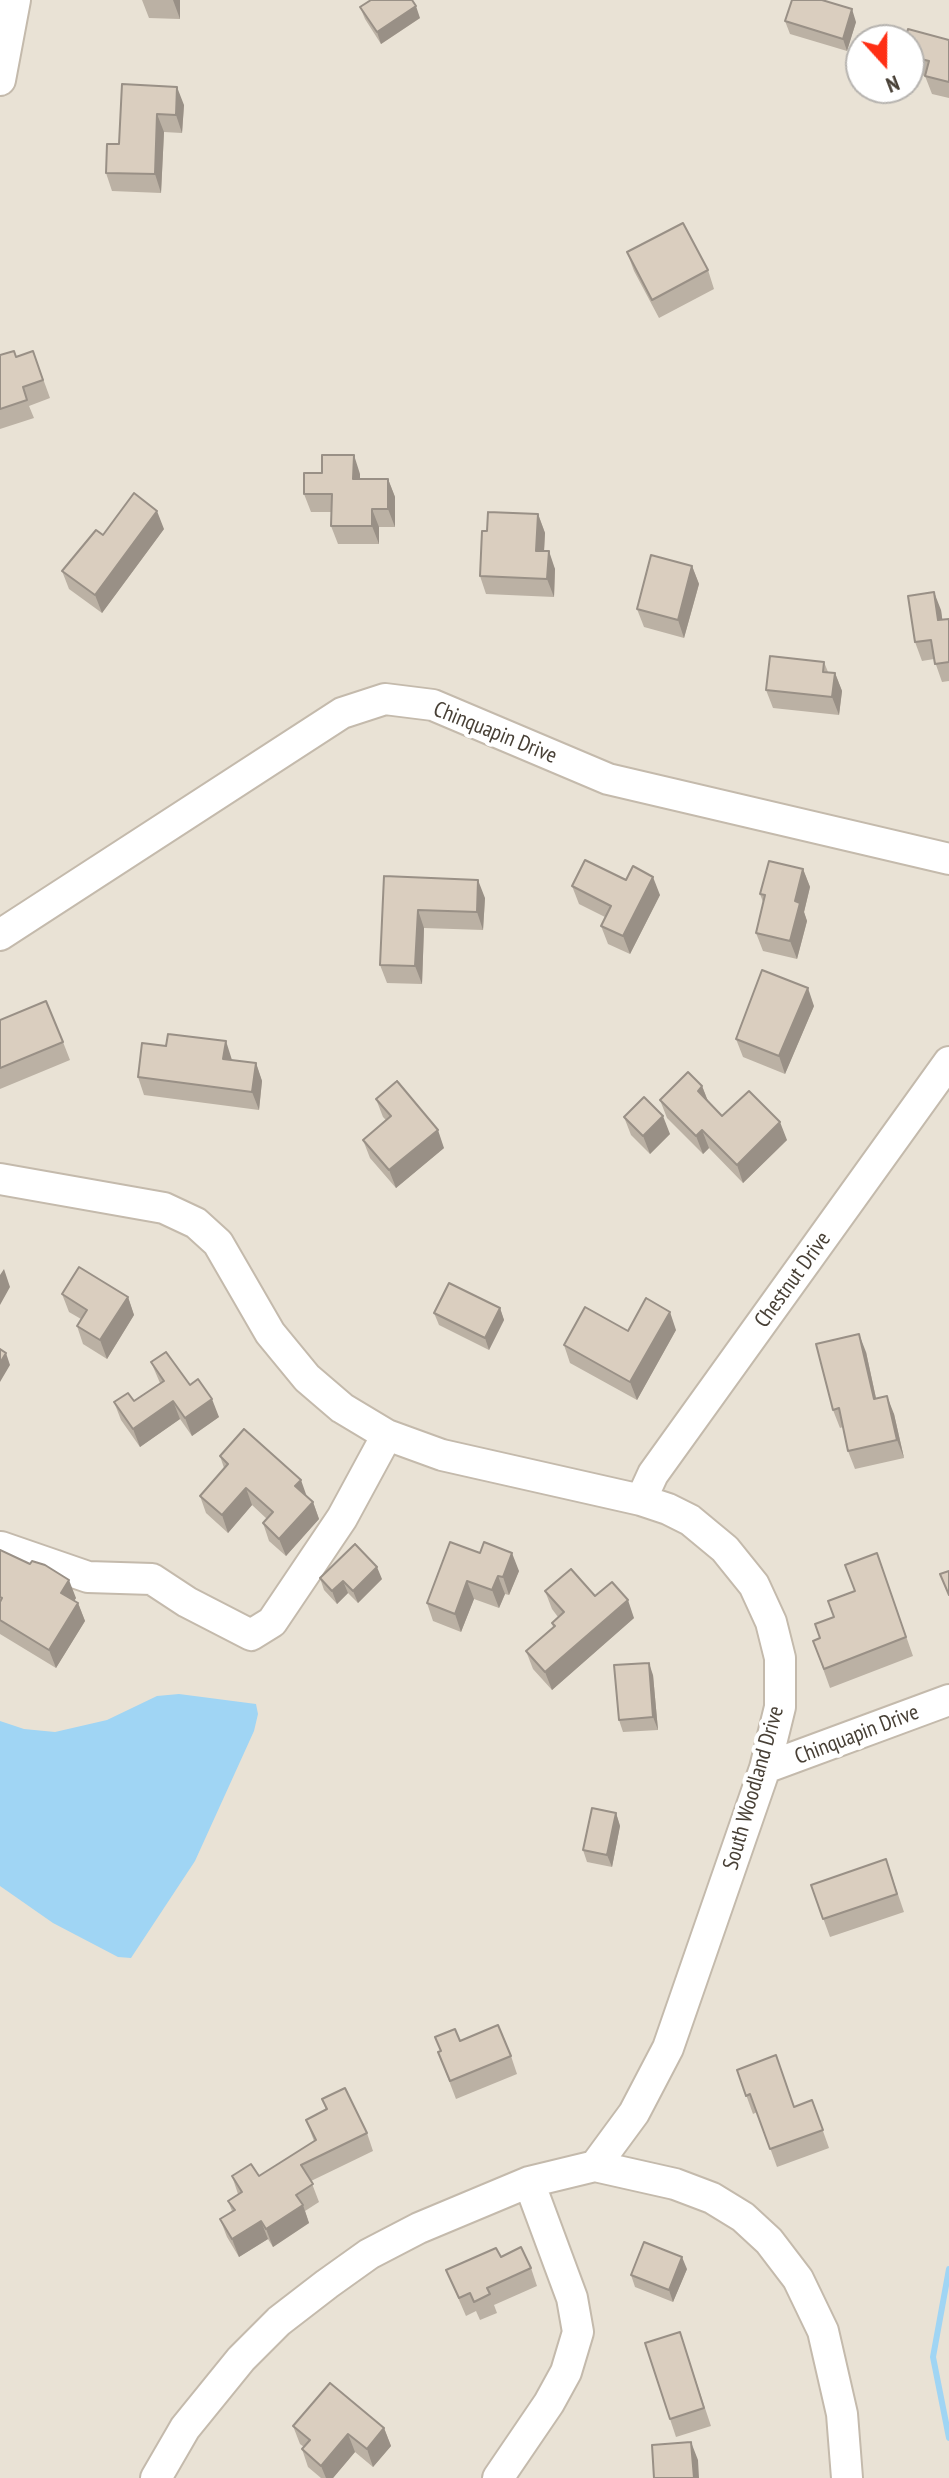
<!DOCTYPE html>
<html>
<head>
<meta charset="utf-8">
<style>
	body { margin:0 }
	#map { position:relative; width:949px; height:2478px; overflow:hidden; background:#f4f0e7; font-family:"PT Sans Narrow",sans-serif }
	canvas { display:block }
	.north { position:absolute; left:845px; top:24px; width:80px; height:80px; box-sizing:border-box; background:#fff; border:2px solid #b6b3af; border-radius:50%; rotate:159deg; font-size:22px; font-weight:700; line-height:32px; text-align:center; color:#484036 }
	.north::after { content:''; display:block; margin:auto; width:28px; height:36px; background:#ff2f14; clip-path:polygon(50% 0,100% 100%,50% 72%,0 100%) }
</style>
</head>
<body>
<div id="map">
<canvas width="949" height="2478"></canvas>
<div class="north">N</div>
</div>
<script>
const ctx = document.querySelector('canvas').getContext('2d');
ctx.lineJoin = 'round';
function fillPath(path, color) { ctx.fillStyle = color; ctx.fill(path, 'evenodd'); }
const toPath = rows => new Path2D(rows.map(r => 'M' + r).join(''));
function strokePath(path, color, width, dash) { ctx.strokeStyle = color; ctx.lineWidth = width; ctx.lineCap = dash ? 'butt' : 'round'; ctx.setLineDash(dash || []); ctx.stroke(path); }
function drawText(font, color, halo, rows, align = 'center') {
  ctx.font = font + ' "PT Sans Narrow",sans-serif'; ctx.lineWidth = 8; ctx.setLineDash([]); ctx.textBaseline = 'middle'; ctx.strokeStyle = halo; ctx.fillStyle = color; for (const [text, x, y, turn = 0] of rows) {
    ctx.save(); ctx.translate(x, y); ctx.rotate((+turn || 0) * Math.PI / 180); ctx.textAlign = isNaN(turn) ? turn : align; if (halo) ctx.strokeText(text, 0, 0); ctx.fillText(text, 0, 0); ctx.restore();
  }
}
const residential = toPath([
	[0,0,949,0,949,2478,0,2478],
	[861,40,909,40,909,88,861,88]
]);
const water = toPath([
	[179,1694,256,1704,258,1714,254,1731,195,1861,131,1958,118,1957,53,1923,0,1886,0,1721,24,1729,55,1732,107,1720,157,1696]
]);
const stream = toPath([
	[949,2269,933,2357,949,2438]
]);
const minor = toPath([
	[0,80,15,0],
	[0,935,342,713,385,699,433,705,608,779,949,859],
	[0,1179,164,1208,196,1223,218,1243,270,1333,307,1378,342,1408,387,1435,442,1455,641,1500,668,1509,690,1520,725,1549,754,1585,771,1622,780,1658,780,1707,765,1768,668,2048,634,2113,595,2166,529,2182,419,2228,369,2254,327,2284,279,2321,241,2359,185,2428,156,2478],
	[641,1500,653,1474,949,1062],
	[1,1547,88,1577,152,1579,187,1602,251,1635,272,1622,342,1518,387,1435],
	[765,1768,949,1700],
	[595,2166,675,2184,712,2198,743,2217,769,2241,798,2279,823,2331,842,2414,847,2478],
	[498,2478,549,2403,566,2372,578,2332,572,2298,529,2182]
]);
const wall = toPath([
	[142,0,180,0,180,19,149,18],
	[360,7,420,18,381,44,365,19],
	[785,21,856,22,847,51,790,34],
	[909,40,949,40,949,98,932,94,925,76,909,72],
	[122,84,184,105,182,133,164,132,161,193,112,191,106,173,119,144],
	[627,252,708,270,714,289,659,318,634,271],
	[33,351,50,398,29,406,34,418,0,429,0,355,16,357],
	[360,474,360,479,388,479,395,497,395,527,379,527,379,544,338,544,331,526,332,512,311,512,304,494],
	[538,514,545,533,544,551,555,569,554,597,486,594,480,576,487,531],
	[164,529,102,613,69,589,62,571,103,535],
	[692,566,699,584,684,638,644,627,637,609],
	[941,610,942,620,949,619,949,681,942,682,934,659,922,661,915,642],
	[824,662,828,672,835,673,842,691,839,715,773,708,766,690],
	[803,869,810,887,804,912,807,921,797,959,763,951,756,933,763,902,760,894],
	[384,876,485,898,483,930,424,928,422,984,387,983,380,965],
	[626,880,660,895,630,954,608,944,601,926,605,917,579,904,572,886],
	[814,1006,785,1074,743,1057,736,1039],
	[0,1020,63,1042,70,1060,0,1089],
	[232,1060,256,1063,262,1081,259,1110,144,1095,138,1077],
	[702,1086,708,1101,722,1116,787,1140,743,1183,709,1148,703,1154,667,1118,660,1100],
	[376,1099,444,1148,396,1188,370,1158,363,1140,386,1120,383,1117],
	[624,1117,670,1134,650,1154,631,1135],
	[62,1294,128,1297,134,1315,107,1359,83,1344,77,1326,81,1319,69,1312],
	[500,1308,504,1320,489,1350,439,1325,434,1313],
	[676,1330,637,1400,570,1363,564,1345,628,1331],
	[866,1352,876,1398,894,1414,904,1458,855,1469,848,1451,843,1427,840,1428,833,1410],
	[151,1362,190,1385,219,1417,192,1436,180,1419,140,1447,121,1420,114,1402,134,1401,160,1383],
	[220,1456,307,1497,313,1502,319,1519,286,1556,269,1541,263,1523,267,1519,252,1505,228,1533,206,1513,200,1496,224,1468],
	[450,1542,519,1571,509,1595,505,1594,499,1608,474,1599,461,1632,433,1621,427,1603],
	[0,1550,76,1598,74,1601,78,1603,85,1621,56,1668,0,1634],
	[877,1553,913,1656,830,1688,813,1641,819,1638,834,1617,855,1591],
	[320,1578,382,1579,358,1603,348,1593,337,1604,324,1590],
	[545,1591,595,1596,634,1618,552,1690,533,1669,526,1651,553,1627,552,1623,558,1617,552,1609],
	[653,1675,658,1730,623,1732,619,1720],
	[616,1813,620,1826,612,1867,587,1862,583,1850],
	[886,1859,904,1912,830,1937,811,1885],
	[460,2041,511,2056,517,2074,456,2099,438,2052],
	[737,2070,794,2107,812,2100,829,2148,777,2167,757,2112,753,2114],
	[322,2099,367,2133,373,2151,311,2181,319,2202,305,2211,309,2223,273,2247,268,2239,239,2257,227,2237,220,2219,232,2211,228,2201,238,2194,232,2176,259,2176,314,2141,306,2120,326,2110],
	[501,2257,531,2268,537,2286,494,2305,497,2313,480,2320,476,2311,466,2316,446,2270],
	[687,2269,673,2302,635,2287,631,2275],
	[686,2351,711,2426,676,2437,670,2419],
	[293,2426,384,2428,391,2446,373,2467,355,2452,333,2478,321,2478,308,2467,302,2449,304,2447,300,2444]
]);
const shadedWall = toPath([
	[173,0,180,0,180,19],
	[416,6,420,18,381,44,377,32],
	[852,9,856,22,847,51,843,39],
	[177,87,184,105,182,133,176,115],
	[157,114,164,132,161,193,155,174],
	[354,455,360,474,360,497,353,479],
	[388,479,395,497,395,527,388,509],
	[372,509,379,527,379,544,372,526],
	[157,511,164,529,102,613,95,595],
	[538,514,545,533,543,569,536,551],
	[549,551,555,569,554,597,547,579],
	[692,566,699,584,684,638,678,620],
	[934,592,941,610,945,638,938,620],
	[835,673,842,691,839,715,832,697],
	[803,869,810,887,804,912,807,921,797,959,790,941,795,901],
	[653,877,660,895,630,954,623,936],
	[478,880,485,898,483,930,477,912],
	[418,910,424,928,422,984,415,966],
	[808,988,814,1006,785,1074,779,1056],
	[226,1041,232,1060,223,1059],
	[256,1063,262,1081,259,1110,252,1092],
	[702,1086,709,1104,698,1091],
	[663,1116,670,1134,650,1154,643,1136],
	[780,1122,787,1140,743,1183,737,1165],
	[438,1130,444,1148,396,1188,389,1170],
	[702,1130,709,1148,703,1154,696,1136],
	[4,1269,10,1287,0,1305,0,1275],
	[128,1297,134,1315,107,1359,100,1340],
	[500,1308,504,1320,489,1350,485,1338],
	[670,1312,676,1330,637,1400,630,1382],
	[859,1334,866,1352,880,1417,874,1399],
	[6,1353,10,1365,0,1382,0,1363],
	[887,1396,894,1414,904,1458,897,1440],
	[212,1399,219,1417,192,1436,185,1418],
	[173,1401,180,1419,140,1447,133,1429],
	[301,1480,307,1497,295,1486],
	[246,1488,252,1505,228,1533,222,1515],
	[313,1502,319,1519,286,1556,279,1539],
	[512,1553,519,1571,509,1595,503,1577],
	[377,1567,382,1579,358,1603,353,1591],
	[498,1576,505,1594,499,1608,492,1590],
	[69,1580,76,1598,68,1611,61,1593],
	[343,1581,348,1593,337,1604,332,1591],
	[467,1581,474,1599,461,1632,455,1614],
	[628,1600,634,1618,552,1690,545,1672],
	[78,1603,85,1621,56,1668,49,1650],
	[649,1663,653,1675,658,1730,653,1717],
	[616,1813,620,1826,612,1867,607,1855],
	[303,2205,309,2223,273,2247,266,2229],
	[261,2221,268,2239,239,2257,232,2239],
	[682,2257,687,2269,673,2302,669,2290],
	[384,2428,391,2446,373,2467,367,2449],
	[348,2434,355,2452,333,2478,326,2478,321,2466],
	[691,2442,698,2460,699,2478,694,2478]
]);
const building = toPath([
	[371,0,412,0,416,6,377,32,360,7,371,0],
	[792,0,822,0,852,9,843,39,785,21,792,0],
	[908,29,949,40,949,82,925,76,929,61,909,56,909,40,905,40,908,29],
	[122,84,177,87,176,115,157,114,155,174,106,173,107,144,119,144,122,84],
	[683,223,708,270,652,300,627,252,683,223],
	[14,351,16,357,33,351,43,380,23,387,27,400,0,409,0,355,14,351],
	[322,455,354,455,353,479,388,479,388,509,372,509,372,526,331,526,332,494,304,494,304,473,322,473,322,455],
	[134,493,157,511,95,595,62,571,96,530,103,535,134,493],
	[488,512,538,514,536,551,549,551,547,579,480,576,482,531,487,531,488,512],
	[651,555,692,566,678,620,637,609,651,555],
	[934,592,938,620,949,619,949,662,935,664,931,640,915,642,908,596,934,592],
	[770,656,824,662,823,672,835,673,832,697,766,690,770,656],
	[585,860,626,880,633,866,653,877,623,936,601,926,611,906,572,886,585,860],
	[769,861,803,869,795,901,800,903,790,941,756,933,765,895,760,894,769,861],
	[384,876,478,880,477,912,418,910,415,966,380,965,384,876],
	[762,970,808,988,779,1056,736,1039,762,970],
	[46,1001,63,1042,0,1068,0,1020,46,1001],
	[168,1034,226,1041,223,1059,256,1063,252,1092,138,1077,142,1043,166,1046,168,1034],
	[688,1072,702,1086,698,1091,722,1116,749,1091,780,1122,737,1165,702,1130,696,1136,660,1100,688,1072],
	[397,1081,438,1130,389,1170,363,1140,391,1116,376,1099,397,1081],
	[644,1097,663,1116,643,1136,624,1117,644,1097],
	[79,1267,128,1297,100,1340,77,1326,87,1310,62,1294,79,1267],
	[449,1283,500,1308,485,1338,434,1313,449,1283],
	[646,1298,670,1312,630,1382,564,1345,585,1307,628,1331,646,1298],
	[859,1334,874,1399,887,1396,897,1440,848,1451,839,1408,833,1410,816,1344,859,1334],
	[0,1349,6,1353,0,1363,0,1349],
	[166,1352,190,1385,198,1379,212,1399,185,1418,173,1401,133,1429,114,1402,128,1393,134,1401,164,1381,151,1362,166,1352],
	[244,1429,301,1480,295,1486,313,1502,279,1539,263,1523,273,1512,246,1488,222,1515,200,1496,228,1464,220,1456,244,1429],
	[450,1542,480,1553,484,1542,512,1553,503,1577,498,1576,492,1590,467,1581,455,1614,427,1603,450,1542],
	[355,1544,377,1567,353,1591,343,1581,332,1591,320,1578,355,1544],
	[0,1550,30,1564,32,1561,45,1565,69,1580,61,1593,78,1603,49,1650,0,1620,0,1602,2,1598,0,1597,0,1550],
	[877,1553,906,1637,824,1669,813,1641,820,1638,815,1624,834,1617,828,1601,855,1591,845,1565,877,1553],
	[571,1569,595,1596,612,1582,628,1600,545,1672,526,1651,555,1626,552,1623,564,1612,545,1591,571,1569],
	[949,1571,949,1595,940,1574,949,1571],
	[649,1663,653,1717,619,1720,614,1665,649,1663],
	[592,1808,616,1813,607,1855,583,1850,592,1808],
	[886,1859,897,1894,823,1919,811,1885,886,1859],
	[498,2025,511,2056,450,2081,438,2052,441,2051,435,2037,455,2029,460,2041,498,2025],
	[776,2055,794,2107,812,2100,823,2130,770,2149,750,2094,746,2096,737,2070,776,2055],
	[345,2088,367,2133,301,2165,313,2184,296,2195,303,2205,266,2229,261,2221,232,2239,220,2219,235,2210,228,2201,242,2192,232,2176,251,2164,259,2176,316,2140,306,2120,327,2109,322,2099,345,2088],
	[644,2242,682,2257,669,2290,631,2275,644,2242],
	[521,2247,531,2268,487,2288,490,2294,474,2302,470,2293,459,2298,446,2270,496,2248,501,2257,521,2247],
	[680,2332,704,2408,670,2419,645,2343,680,2332],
	[330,2383,384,2428,367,2449,348,2434,321,2466,302,2449,310,2440,293,2426,330,2383],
	[691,2442,694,2478,654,2478,652,2445,691,2442]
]);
const streetNames = [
	["Chinquapin Drive",495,733,22],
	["Chestnut Drive",793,1280,-54],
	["Chinquapin Drive",857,1735,-21],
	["South Woodland Drive",754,1788,-74]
];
fillPath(residential, '#e9e2d5');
fillPath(water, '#a0d5f4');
strokePath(stream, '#a0d5f4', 6);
strokePath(minor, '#c4baac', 34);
strokePath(minor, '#fff', 30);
fillPath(wall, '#bbb1a4');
fillPath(shadedWall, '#999086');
fillPath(building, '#dacebf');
strokePath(building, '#999086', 2);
drawText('22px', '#484036', '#fff', streetNames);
</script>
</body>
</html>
